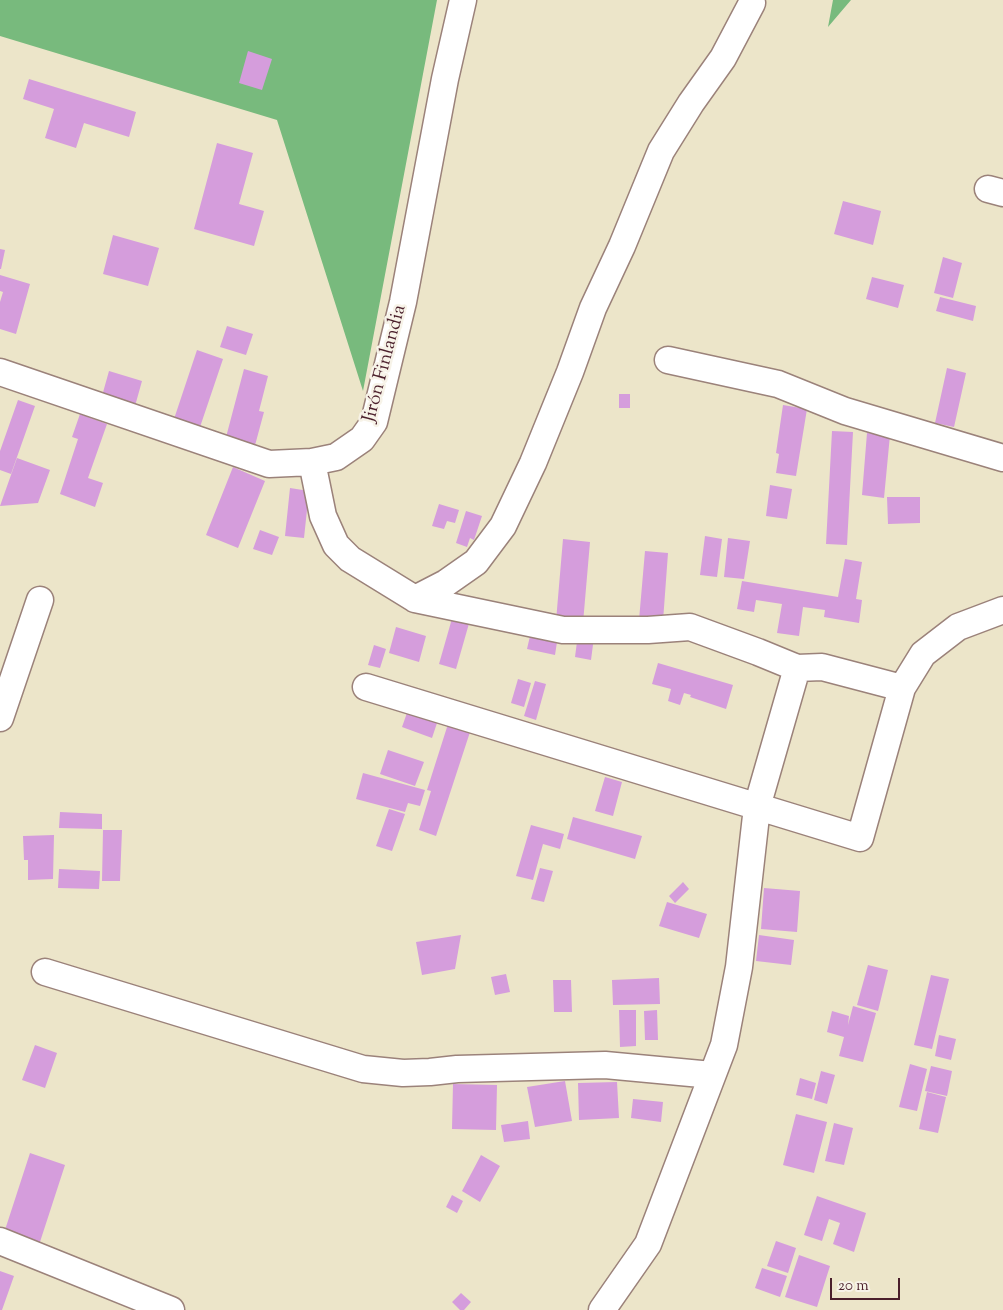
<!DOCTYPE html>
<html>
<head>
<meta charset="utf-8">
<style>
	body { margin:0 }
	#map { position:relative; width:1003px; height:1310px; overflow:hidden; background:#ece5c9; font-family:"Sorts Mill Goudy",serif }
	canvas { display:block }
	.scale { position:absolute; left:830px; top:1278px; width:70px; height:22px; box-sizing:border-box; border:2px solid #4a1f2b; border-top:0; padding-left:6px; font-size:15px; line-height:18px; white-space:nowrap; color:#4a1f2b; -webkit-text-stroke:4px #f7f3e8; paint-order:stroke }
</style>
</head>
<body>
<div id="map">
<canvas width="1003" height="1310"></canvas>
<div class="scale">20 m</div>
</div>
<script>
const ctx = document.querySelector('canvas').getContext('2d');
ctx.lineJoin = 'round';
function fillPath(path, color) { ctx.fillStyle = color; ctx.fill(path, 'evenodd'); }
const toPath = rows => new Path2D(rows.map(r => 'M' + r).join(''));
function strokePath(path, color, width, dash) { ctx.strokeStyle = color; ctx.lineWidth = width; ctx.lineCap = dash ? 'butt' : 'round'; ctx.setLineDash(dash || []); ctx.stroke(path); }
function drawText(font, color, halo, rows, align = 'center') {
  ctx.font = font + ' "Sorts Mill Goudy",serif'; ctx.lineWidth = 5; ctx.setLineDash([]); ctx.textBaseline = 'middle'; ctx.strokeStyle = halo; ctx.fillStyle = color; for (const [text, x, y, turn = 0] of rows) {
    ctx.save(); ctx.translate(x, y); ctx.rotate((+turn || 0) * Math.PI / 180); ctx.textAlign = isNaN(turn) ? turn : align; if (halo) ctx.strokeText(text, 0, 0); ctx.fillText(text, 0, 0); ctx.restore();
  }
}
const forest = toPath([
	[0,0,437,0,363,391,277,120,0,36],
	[833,0,851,0,828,27]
]);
const building = toPath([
	[248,51,272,59,262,90,239,83],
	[29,79,136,112,129,137,84,123,76,148,45,138,54,109,23,99],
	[217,143,253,153,239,204,264,211,254,246,194,229],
	[843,201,881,211,873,245,834,234],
	[113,235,159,248,148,286,103,274],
	[0,249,5,250,1,269,0,269],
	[943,257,962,263,953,298,934,293],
	[0,275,30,284,16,334,0,329,0,302,3,292,0,291],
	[872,277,904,285,898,308,866,299],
	[940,297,976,306,973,321,936,311],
	[227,326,253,334,246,355,220,347],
	[197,350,223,359,200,427,174,419],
	[947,368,966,373,954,427,935,423],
	[244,369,268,376,259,411,264,412,254,449,225,441],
	[109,371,142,381,135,406,102,396],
	[619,394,630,394,630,408,619,408],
	[18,400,35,406,11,474,0,470,0,451],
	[783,405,807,409,796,476,776,473,779,454,776,453],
	[80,414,107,424,88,478,103,483,95,507,60,494,78,439,72,437],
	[832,431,853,432,847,545,826,544],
	[867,433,890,435,884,498,862,495],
	[17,458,50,470,38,503,0,506],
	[233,467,265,481,238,548,206,535],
	[770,485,792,489,787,519,766,516],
	[290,488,309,491,304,538,285,536],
	[887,497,920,497,920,523,888,524],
	[439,504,459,510,455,523,447,521,444,529,432,526],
	[466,511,482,516,474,540,470,538,467,547,456,543],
	[260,530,279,537,272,555,253,549],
	[705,536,722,539,717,577,700,575],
	[728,538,750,541,744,579,724,577],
	[563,539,590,542,583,623,556,621],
	[645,551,668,553,663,621,639,620],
	[845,559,862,562,856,599,862,600,859,623,824,617,825,610,803,607,799,636,777,633,782,604,756,600,754,612,737,609,742,581,838,597],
	[453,615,470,620,456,669,439,664],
	[396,627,426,636,419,662,389,653],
	[578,634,594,637,591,660,575,657],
	[530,636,557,642,555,655,527,649],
	[374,645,386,649,380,668,368,665],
	[658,663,733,685,726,709,690,697,691,695,684,693,680,705,668,701,671,689,652,684],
	[518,679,531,683,524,707,511,703],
	[535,681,546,684,536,720,524,716],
	[408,710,438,720,432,738,402,727],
	[448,724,470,732,436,836,419,830,431,791,427,790],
	[388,750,424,762,415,786,380,774],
	[363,773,425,790,420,806,408,803,405,812,356,799],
	[605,777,622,782,613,816,595,811],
	[389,809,405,814,392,851,376,846],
	[60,812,102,814,102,829,59,828],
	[573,817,642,836,635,859,567,839],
	[531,825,564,834,560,849,543,844,533,880,516,876],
	[103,830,122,830,120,881,102,881],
	[54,835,53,879,28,880,28,860,24,860,23,836],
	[540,868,553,871,544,902,531,899],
	[59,869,100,871,99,889,58,888],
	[683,882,689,889,675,903,669,896],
	[764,888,800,891,797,932,761,929],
	[667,902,707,914,699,938,659,926],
	[461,935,455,969,422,975,416,942],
	[759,935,794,940,791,965,756,961],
	[868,965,888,970,878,1011,857,1005],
	[506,974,510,992,495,995,491,977],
	[931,975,949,979,932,1049,914,1045],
	[659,978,660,1004,613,1005,612,980],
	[553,980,571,980,572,1012,554,1012],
	[853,1006,876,1013,863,1062,839,1056,844,1037,827,1032,832,1011,849,1016,848,1025],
	[619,1010,636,1010,636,1046,620,1047],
	[657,1010,658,1040,645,1040,644,1011],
	[939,1035,956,1039,951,1060,935,1056],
	[35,1045,57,1053,45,1088,22,1080],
	[910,1064,927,1069,917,1111,899,1107],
	[931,1066,952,1071,947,1096,925,1091],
	[821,1071,835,1075,827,1104,814,1100],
	[800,1078,816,1083,812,1099,796,1095],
	[565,1081,572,1121,535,1127,527,1087],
	[617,1082,619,1118,579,1120,578,1083],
	[453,1084,497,1085,496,1130,452,1129],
	[927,1092,946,1097,938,1133,919,1129],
	[633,1099,663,1102,661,1122,631,1118],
	[796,1114,827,1122,814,1173,783,1165],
	[528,1121,530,1139,504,1142,501,1125],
	[834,1123,853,1128,844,1165,825,1161],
	[30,1153,65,1165,39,1245,4,1233],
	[481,1155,500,1166,480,1202,462,1191],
	[452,1195,463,1201,457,1213,446,1207],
	[817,1196,866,1213,854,1252,833,1244,840,1223,829,1219,822,1241,804,1235],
	[776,1241,796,1248,788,1273,767,1266],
	[799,1255,830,1266,817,1307,785,1297],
	[762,1268,787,1276,780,1297,755,1288],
	[0,1271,14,1276,2,1310,0,1310],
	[461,1293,471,1302,464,1310,460,1310,452,1302]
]);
const minor = toPath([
	[988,189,1003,193],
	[668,360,778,384,845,411,1003,458],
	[0,372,269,464,312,462,336,457,362,439,374,422,403,302,445,79,463,0],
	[312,462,323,516,336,545,350,559,415,599,563,630,648,630,690,627,758,652,797,668,822,667,902,688],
	[415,599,446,583,476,562,503,526,533,463,570,372,593,308,622,246,661,151,691,103,723,58,752,3],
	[366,687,860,838,902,688,923,654,958,627,1003,610],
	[0,718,40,600],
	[45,972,363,1069,403,1073,430,1072,457,1069,605,1065,712,1075],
	[0,1241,171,1310],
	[602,1310,648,1244,724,1045,739,967,757,807,797,668]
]);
const streetNames = [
	["Jirón Finlandia",386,364,-75]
];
fillPath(forest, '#78ba7d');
fillPath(building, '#d59ddc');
strokePath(minor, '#9b827a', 29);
strokePath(minor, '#fff', 26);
drawText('19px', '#4a1f2b', '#f7f3e8', streetNames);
</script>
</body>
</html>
